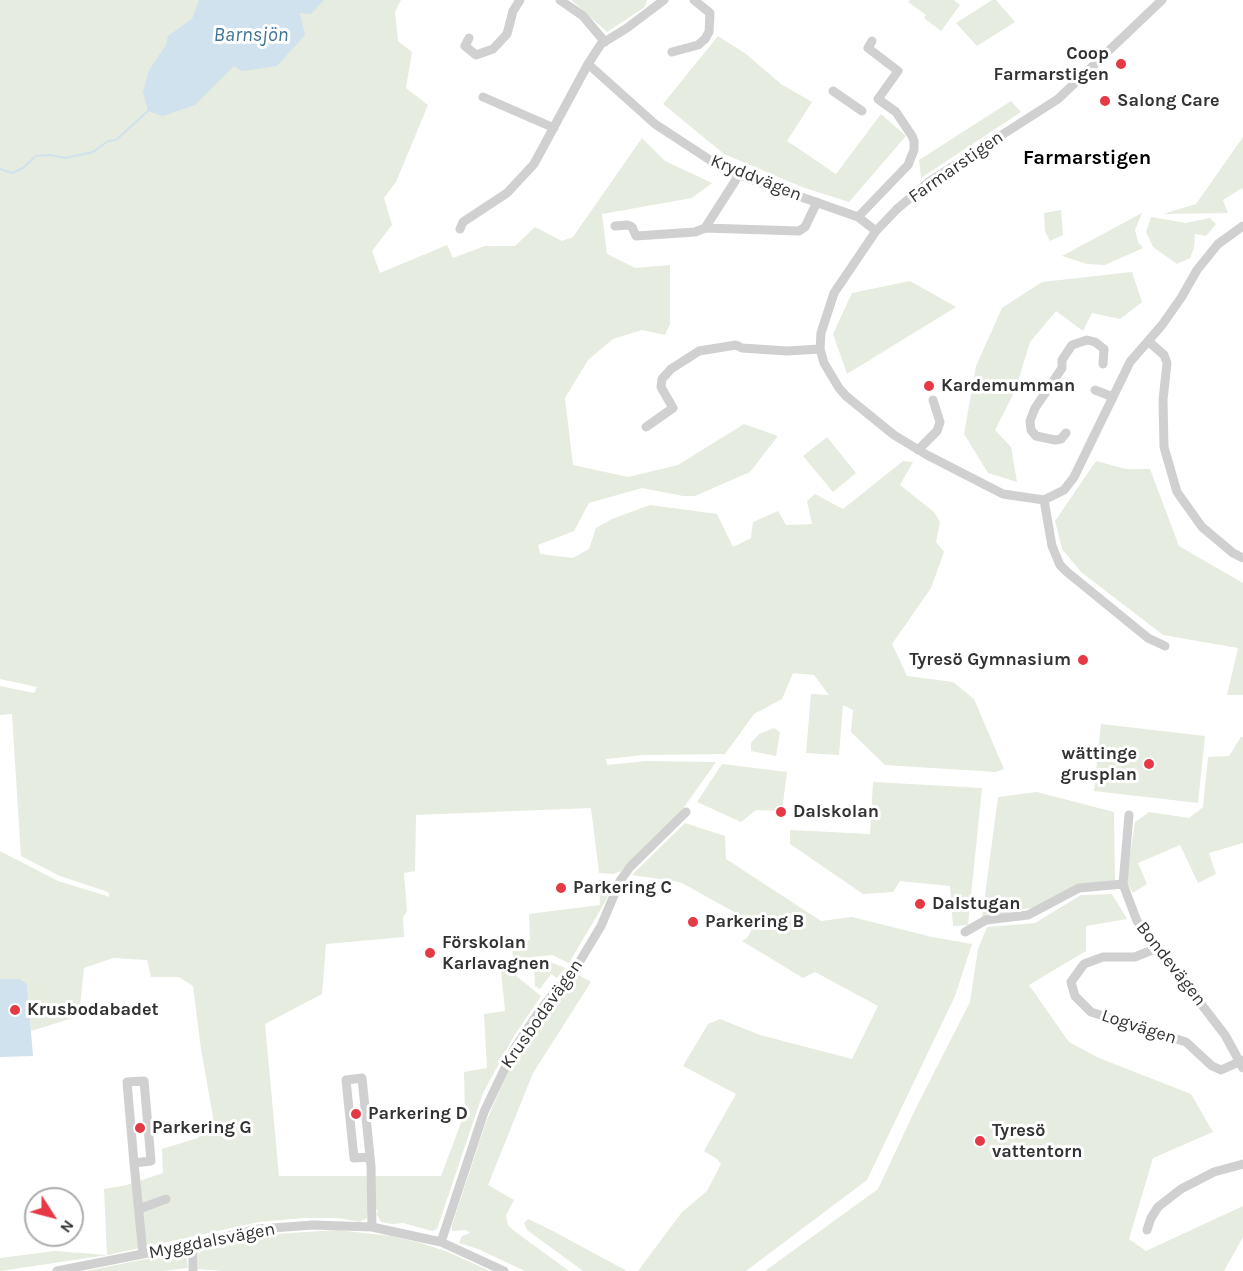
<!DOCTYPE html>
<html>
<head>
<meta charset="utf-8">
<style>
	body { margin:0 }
	#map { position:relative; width:1243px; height:1271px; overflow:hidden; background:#fff; font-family:Karla,sans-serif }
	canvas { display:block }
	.north { position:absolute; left:24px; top:1187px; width:60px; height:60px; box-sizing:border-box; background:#fff; border:2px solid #adadad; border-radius:50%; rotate:126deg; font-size:16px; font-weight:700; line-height:24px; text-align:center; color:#333 }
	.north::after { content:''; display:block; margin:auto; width:21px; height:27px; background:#e63946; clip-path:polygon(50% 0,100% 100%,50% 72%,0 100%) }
</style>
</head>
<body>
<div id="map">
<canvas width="1243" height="1271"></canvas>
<div class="north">N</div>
</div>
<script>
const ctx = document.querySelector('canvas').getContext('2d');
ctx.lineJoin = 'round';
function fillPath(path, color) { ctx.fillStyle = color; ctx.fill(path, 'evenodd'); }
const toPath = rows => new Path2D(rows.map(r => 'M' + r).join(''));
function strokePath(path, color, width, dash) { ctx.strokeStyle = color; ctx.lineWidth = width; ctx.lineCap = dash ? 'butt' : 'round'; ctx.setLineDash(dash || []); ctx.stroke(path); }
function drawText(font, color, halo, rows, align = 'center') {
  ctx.font = font + ' Karla,sans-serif'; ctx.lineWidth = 6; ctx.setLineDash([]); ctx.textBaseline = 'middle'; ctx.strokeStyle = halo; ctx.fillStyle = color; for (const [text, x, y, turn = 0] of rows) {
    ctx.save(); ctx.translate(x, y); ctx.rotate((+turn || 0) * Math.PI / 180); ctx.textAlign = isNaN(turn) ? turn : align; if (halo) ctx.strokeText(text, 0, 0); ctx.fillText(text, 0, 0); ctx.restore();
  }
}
const green = toPath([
	[0,0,401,0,395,12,398,41,412,52,406,88,428,105,396,182,384,198,392,225,372,251,380,273,447,245,453,258,485,246,515,246,535,227,562,241,573,237,642,138,665,161,712,183,692,198,602,214,607,254,635,268,670,265,670,324,665,335,642,330,613,339,588,360,565,398,573,465,628,477,678,465,744,424,778,436,750,472,695,496,683,496,642,488,589,503,574,531,538,545,540,554,573,558,589,549,596,528,612,519,650,505,717,514,733,547,751,538,753,522,778,511,786,525,812,524,807,501,815,494,843,509,903,461,913,462,900,485,934,512,940,522,936,542,944,552,931,588,892,644,907,676,953,682,974,699,1004,769,996,772,885,765,851,732,853,710,843,705,839,755,806,753,811,694,829,695,814,675,793,673,782,699,754,714,725,754,643,755,606,759,607,765,646,761,716,762,682,810,621,871,613,874,599,873,591,808,416,815,415,871,404,873,407,911,403,917,404,937,326,944,322,994,265,1024,279,1176,367,1176,368,1210,367,1218,360,1222,339,1218,303,1218,259,1222,108,1255,0,1271,0,1258,55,1251,107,1255,104,1189,127,1185,163,1173,162,1149,198,1138,213,1117,201,1049,193,986,179,977,151,977,147,960,113,958,84,968,79,1016,31,1031,27,984,20,979,0,979,0,851,58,881,110,897,108,892,60,876,21,856,12,714,0,715,0,686,34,693,37,687,0,679],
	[571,0,647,0,645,7,607,32],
	[910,0,954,0,960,5,941,31,924,18,926,15,908,2],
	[992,0,996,0,1015,22,977,46,956,23],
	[718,36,746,54,781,84,812,102,787,141,836,174,881,114,906,136,849,202,802,187,724,154,663,104],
	[1011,101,1021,112,921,178,919,160],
	[1243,137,1243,190,1242,188,1223,200,1228,213,1163,214,1196,204],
	[1061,210,1063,235,1050,241,1045,231,1044,213],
	[1142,213,1135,230,1138,242,1143,248,1105,265,1087,264,1062,256],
	[1151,217,1186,223,1210,218,1216,224,1206,236,1195,234,1194,248,1190,258,1177,264,1153,247,1146,232],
	[1132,272,1142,302,1120,319,1092,313,1083,331,1056,311,1030,342,1015,391,995,430,1011,447,1017,482,988,473,964,434,976,366,1002,308,1042,282],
	[910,281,956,307,847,374,833,334,852,293],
	[827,437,856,473,833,492,803,456],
	[1096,461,1126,469,1150,469,1179,546,1243,583,1243,695,1227,695,1238,648,1163,635,1081,572,1062,549,1055,521],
	[1101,724,1205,736,1198,803,1094,791],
	[774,728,780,732,776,756,751,751,751,743,759,734],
	[1241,737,1243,737,1243,843,1209,853,1216,874,1198,883,1180,845,1138,863,1147,884,1133,893,1126,881,1135,822,1149,812,1189,818,1203,807,1208,757,1229,756],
	[722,764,787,772,782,811,756,810,741,822,697,802],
	[873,782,982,788,968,925,953,926,950,886,900,881,893,892,863,894,790,844,790,830,870,834],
	[1037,792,1114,812,1115,882,1077,886,1035,907,982,918,998,797],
	[685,823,725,836,726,859,821,921,852,917,932,937,972,944,955,996,867,1180,746,1271,638,1271,682,1212,707,1191,721,1164,717,1159,704,1151,736,1094,683,1066,708,1024,720,1019,760,1035,852,1059,878,1006,815,972,803,978,742,941,747,938,751,931,751,924,745,918,680,882,632,875],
	[599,880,610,881,611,889,605,902,569,963,552,955,513,959,512,943,530,940,529,914,600,905],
	[1112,894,1127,919,1086,926,1086,951,1029,985,1069,1042,1099,1058,1191,1094,1213,1132,1153,1158,1129,1239,1146,1251,1243,1206,1243,1237,1224,1271,765,1271,878,1189,915,1110,970,1002,978,949,987,927,1035,923,1081,895],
	[548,961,565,968,557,978,551,974,540,989,535,986,534,965],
	[509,970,541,996,514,1036,483,1093,437,1229,432,1231,403,1223,392,1224,381,1222,377,1215,378,1210,376,1209,375,1176,441,1176,465,1112,464,1072,487,1068,484,1014,505,1011,501,971],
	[579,975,591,982,533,1073,488,1185,514,1200,506,1215,508,1225,513,1230,569,1271,525,1271,478,1249,459,1243,462,1236,470,1233,466,1230,452,1231,452,1225,486,1122,508,1071,530,1037],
	[528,1219,551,1230,627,1271,583,1271,527,1230,524,1223],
	[337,1230,392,1236,421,1243,448,1252,490,1271,224,1271,198,1269,198,1254,209,1245,259,1235],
	[176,1253,182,1253,186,1256,188,1268,162,1271,86,1271]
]);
const water = toPath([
	[199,0,324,0,311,14,300,13,305,35,277,66,242,71,234,66,195,105,163,116,148,111,143,92,149,70,166,45,168,36,192,19],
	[0,979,20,979,27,984,33,1056,0,1057]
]);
const stream = toPath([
	[0,169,12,173,23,168,36,156,51,155,65,158,93,152,108,141,116,140,148,111]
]);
const minor = toPath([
	[560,0,583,16,605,42],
	[1162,0,1058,99,930,181,897,209,876,231,834,293,821,333,820,349,824,363,839,388,846,396,894,435,927,455,1003,494,1044,500,1064,490,1074,477,1130,362,1162,325,1181,298,1197,270,1218,244,1243,226],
	[469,38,465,46,476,55,493,49,507,34,513,11,520,0],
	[672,52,698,45,705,39,709,32,710,13,694,0],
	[588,64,655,124,713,162,739,175,858,217,876,231],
	[833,91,862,111],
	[483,97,554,128],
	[858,217,908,165,914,150,914,141,912,136,896,112,878,99,898,71,868,48,872,41],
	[615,226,628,225,632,227,636,236,695,232,705,228,799,231,805,227,817,202],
	[705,228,739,175],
	[460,229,463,222,507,193,534,164,588,64,601,44,627,28,664,0],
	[1148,341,1164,355,1167,363,1163,400,1164,447,1177,492,1202,527,1233,553,1243,558],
	[1095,390,1113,397],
	[646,427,673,408,661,387,662,379,671,369,699,351,736,345,742,348,787,351,820,349],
	[1066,433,1061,439,1055,440,1036,436,1031,430,1030,421,1035,408,1056,377,1062,368,1062,360,1072,345,1087,340,1095,342,1104,349,1103,364],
	[918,450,937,431,940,422,933,400],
	[1044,500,1052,546,1060,565,1067,572,1148,638,1165,646],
	[1129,815,1123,884,1137,921,1225,1035,1243,1068],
	[965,932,986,920,1028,915,1079,888,1123,884],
	[1157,948,1135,957,1103,957,1084,964,1071,982,1075,996,1091,1012,1186,1042,1212,1066,1221,1070,1243,1060],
	[370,1157,354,1158,346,1080,362,1078,371,1166,372,1227],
	[134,1163,127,1082,144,1081,151,1161,134,1163,143,1254],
	[139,1209,166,1199],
	[1147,1230,1151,1218,1158,1207,1181,1189,1214,1172,1243,1164],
	[441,1242,484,1112,514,1049,541,1009,580,961,601,926,620,881,630,867,686,812],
	[57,1271,193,1244,259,1229,313,1225,372,1227,441,1242,504,1271],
	[193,1271,193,1244]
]);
const markers = [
	[1121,64,6,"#e63946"],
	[1105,101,6,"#e63946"],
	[929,386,6,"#e63946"],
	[1083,660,6,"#e63946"],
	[1149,764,6,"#e63946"],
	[781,812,6,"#e63946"],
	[561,888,6,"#e63946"],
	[920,904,6,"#e63946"],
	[693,922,6,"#e63946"],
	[430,953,6,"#e63946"],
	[15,1010,6,"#e63946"],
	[356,1114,6,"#e63946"],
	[140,1128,6,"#e63946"],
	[980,1141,6,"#e63946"]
];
const poiNames = [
	["Coop",1109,54,"right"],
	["Farmarstigen",1109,75,"right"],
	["Salong Care",1117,101],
	["Kardemumman",941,386],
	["Tyresö Gymnasium",1071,660,"right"],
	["wättinge",1137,754,"right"],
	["grusplan",1137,775,"right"],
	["Dalskolan",793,812],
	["Parkering C",573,888],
	["Dalstugan",932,904],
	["Parkering B",705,922],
	["Förskolan",442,943],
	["Karlavagnen",442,964],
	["Krusbodabadet",27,1010],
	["Parkering D",368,1114],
	["Parkering G",152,1128],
	["Tyresö",992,1131],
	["vattentorn",992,1152]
];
const streetNames = [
	["Farmarstigen",956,167,-35],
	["Kryddvägen",756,178,22],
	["Bondevägen",1171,964,52],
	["Krusbodavägen",542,1014,-55],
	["Logvägen",1139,1027,18],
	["Myggdalsvägen",212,1241,-11]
];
const waterNames = [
	["Barnsjön",251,35]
];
const neighbourhoodNames = [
	["Farmarstigen",1087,158]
];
fillPath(green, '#e6ecdf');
fillPath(water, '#cfe2ee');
strokePath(stream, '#cfe2ee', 2);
strokePath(minor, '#d0d0d0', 9);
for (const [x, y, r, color] of markers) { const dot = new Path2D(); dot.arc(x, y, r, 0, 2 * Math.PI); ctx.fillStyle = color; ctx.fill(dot); strokePath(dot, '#fff', 2); }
drawText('bold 18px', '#333', '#fff', poiNames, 'left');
drawText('18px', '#333', '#fff', streetNames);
drawText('italic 20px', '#3f7597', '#fff', waterNames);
drawText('bold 20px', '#000', '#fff', neighbourhoodNames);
</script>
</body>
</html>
